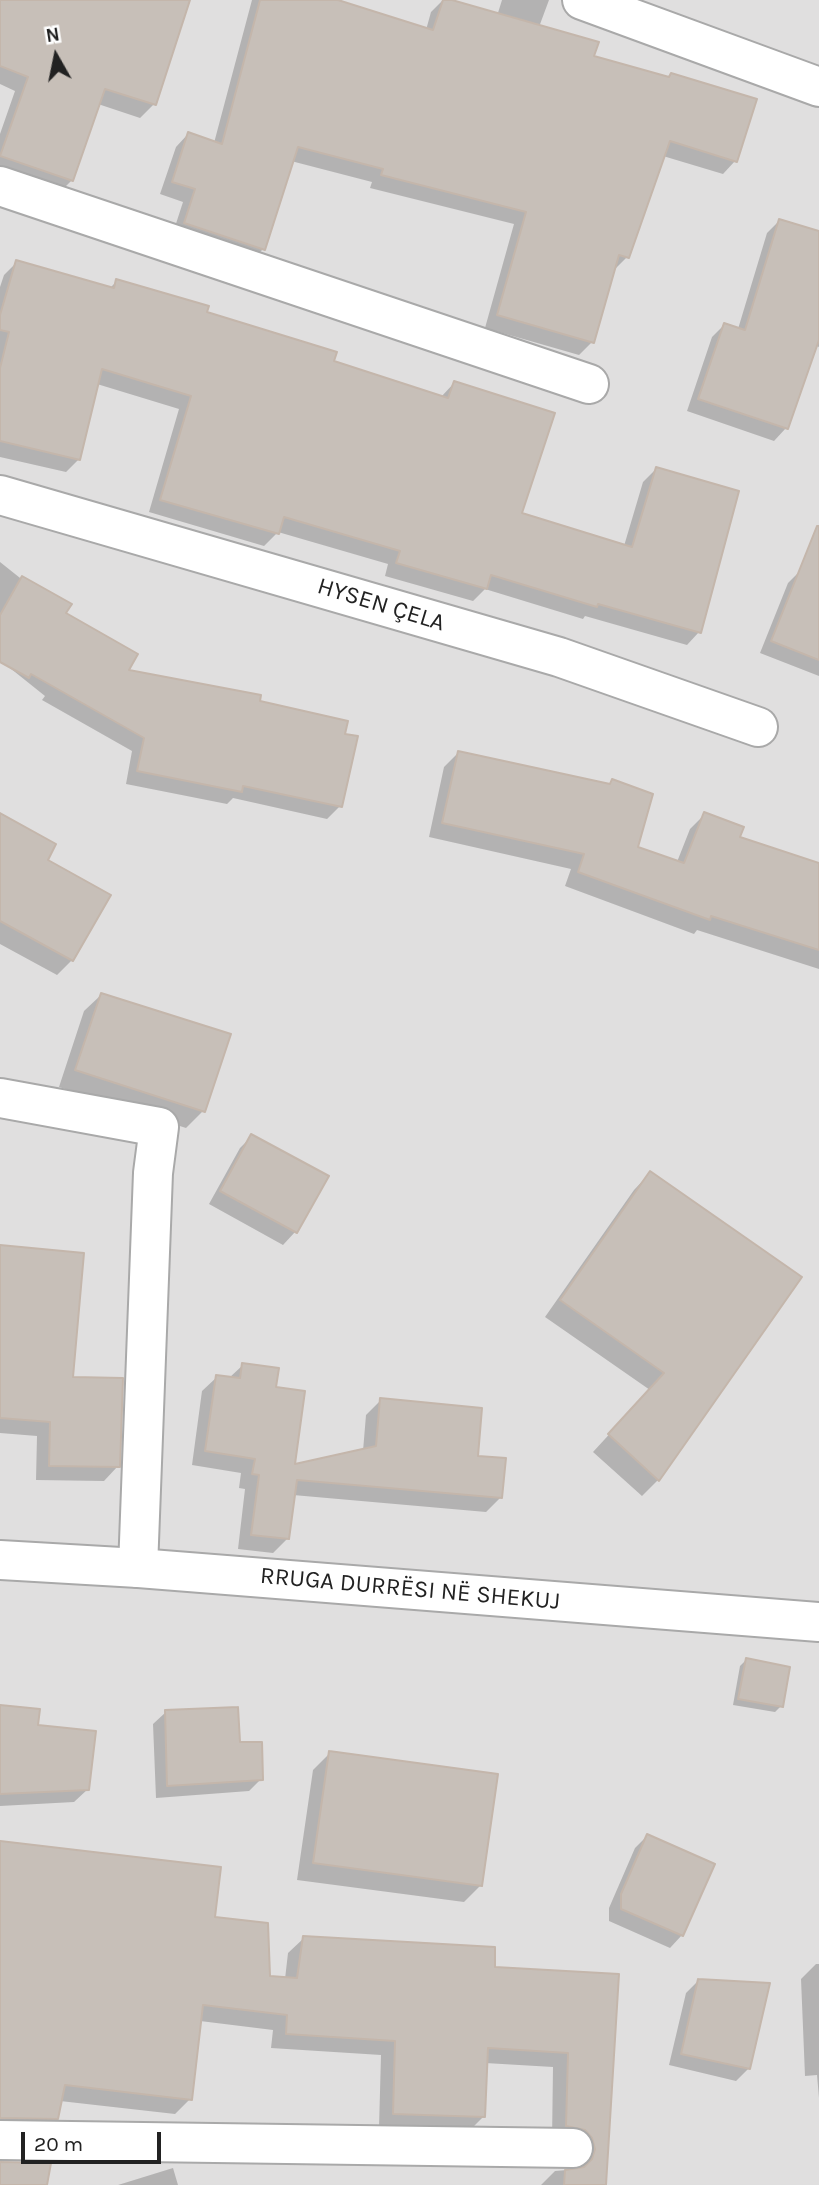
<!DOCTYPE html>
<html>
<head>
<meta charset="utf-8">
<style>
	body { margin:0 }
	#map { position:relative; width:819px; height:2185px; overflow:hidden; background:#f2efe9; font-family:Karla,sans-serif }
	canvas { display:block }
	.north { position:absolute; left:21px; top:21px; width:70px; height:70px; -webkit-text-stroke:5px #fff; paint-order:stroke; rotate:351deg; font-size:19px; font-weight:700; line-height:28px; text-align:center; color:#222 }
	.north::after { content:''; display:block; margin:auto; width:24px; height:32px; background:#222; clip-path:polygon(50% 0,100% 100%,50% 72%,0 100%) }
	.scale { position:absolute; left:21px; top:2132px; width:140px; height:32px; box-sizing:border-box; border:4px solid #222; border-top:0; padding-left:9px; font-size:21px; line-height:24px; white-space:nowrap; color:#222; -webkit-text-stroke:5px #fff; paint-order:stroke }
</style>
</head>
<body>
<div id="map">
<canvas width="819" height="2185"></canvas>
<div class="north">N</div>
<div class="scale">20 m</div>
</div>
<script>
const ctx = document.querySelector('canvas').getContext('2d');
ctx.lineJoin = 'round';
function fillPath(path, color) { ctx.fillStyle = color; ctx.fill(path, 'evenodd'); }
const toPath = rows => new Path2D(rows.map(r => 'M' + r).join(''));
function strokePath(path, color, width, dash) { ctx.strokeStyle = color; ctx.lineWidth = width; ctx.lineCap = dash ? 'butt' : 'round'; ctx.setLineDash(dash || []); ctx.stroke(path); }
function drawText(font, color, halo, rows, align = 'center') {
  ctx.font = font + ' Karla,sans-serif'; ctx.lineWidth = 5; ctx.setLineDash([]); ctx.textBaseline = 'middle'; ctx.strokeStyle = halo; ctx.fillStyle = color; for (const [text, x, y, turn = 0] of rows) {
    ctx.save(); ctx.translate(x, y); ctx.rotate((+turn || 0) * Math.PI / 180); ctx.textAlign = isNaN(turn) ? turn : align; if (halo) ctx.strokeText(text, 0, 0); ctx.fillText(text, 0, 0); ctx.restore();
  }
}
const residential = toPath([
	[0,0,819,0,819,2185,0,2185]
]);
const shadow = toPath([
	[0,0,188,0,154,104,140,118,98,104,72,180,58,194,0,174,0,134,15,91,0,84],
	[252,0,335,0,426,30,431,12,443,0,497,16,502,0,549,0,539,27,592,57,668,78,671,75,735,161,723,174,663,156,627,257,614,270,592,342,579,355,485,328,514,224,370,188,372,182,291,161,263,249,250,262,172,236,183,202,160,194,176,147,188,134,214,143],
	[779,221,819,233,819,347,815,345,786,428,774,441,687,411,712,337,724,325,738,329,767,233],
	[17,262,109,289,117,281,331,363,441,397,455,382,520,514,624,546,643,482,656,469,699,632,687,645,585,616,583,619,485,589,473,601,385,576,388,564,278,532,264,546,149,512,179,409,97,384,79,459,66,472,0,457,0,287,4,275],
	[0,562,64,613,126,671,258,702,343,735,340,806,327,819,233,798,227,804,126,784,132,751,42,700,45,696,0,660],
	[800,571,819,572,819,676,760,653,788,583],
	[459,752,608,785,613,781,636,848,677,862,690,829,705,814,738,838,819,864,819,969,697,930,694,934,565,886,571,869,429,837,444,767],
	[0,815,46,860,108,895,72,960,57,975,0,944],
	[101,995,229,1035,203,1111,186,1128,59,1087,84,1011],
	[252,1136,326,1177,295,1232,283,1245,209,1204,240,1148],
	[650,1173,800,1278,658,1480,642,1496,593,1452,650,1390,545,1317,634,1190],
	[0,1249,118,1466,104,1481,36,1480,37,1436,0,1433],
	[243,1365,274,1389,293,1466,363,1451,366,1415,381,1400,476,1457,501,1497,486,1512,293,1495,288,1538,273,1553,238,1549,245,1489,239,1488,241,1473,192,1465,202,1391,217,1377,229,1378],
	[746,1660,781,1706,775,1712,733,1705,740,1666],
	[0,1707,36,1727,88,1789,74,1802,0,1806],
	[166,1712,238,1744,261,1779,249,1791,156,1798,153,1724],
	[330,1753,481,1885,464,1902,297,1880,313,1770],
	[647,1836,682,1935,670,1948,609,1921,609,1908,635,1848],
	[0,1843,213,1918,268,1978,285,1979,288,1953,304,1938,493,1968,617,1976,605,2185,541,2185,555,2171,579,2169,580,2165,552,2141,553,2067,485,2063,484,2116,469,2131,379,2128,381,2055,271,2048,273,2030,200,2021,190,2099,175,2114,60,2101,57,2118,42,2133,0,2133],
	[816,1964,819,1964,819,2098,817,2075,805,2076,801,1979],
	[698,1981,749,2068,736,2081,669,2065,686,1993],
	[173,2168,178,2185,118,2185]
]);
const building = toPath([
	[0,0,190,0,156,105,105,89,73,181,0,156,28,77,0,66,0,0],
	[260,0,338,0,433,30,443,0,452,0,599,42,594,56,669,77,671,73,757,99,737,162,670,141,629,258,619,255,594,343,497,315,526,212,381,175,383,169,298,147,265,250,184,223,195,189,172,182,188,132,222,144,260,0],
	[779,219,819,231,819,340,788,429,698,399,724,323,745,330,779,219],
	[16,260,114,288,116,279,209,306,207,312,337,352,334,361,448,398,454,381,555,413,522,513,632,547,656,467,739,491,701,633,598,604,597,607,491,575,487,589,396,563,400,551,284,517,279,534,160,500,191,396,102,369,80,460,0,441,0,368,9,332,0,330,0,315,16,260],
	[817,526,819,526,819,660,771,641,817,526],
	[22,576,72,604,66,613,138,654,129,670,261,695,260,701,348,721,345,734,358,736,342,807,243,786,242,792,137,771,144,738,31,674,29,678,0,662,0,615,22,576],
	[458,751,610,784,612,779,653,794,638,847,684,863,704,812,744,827,740,837,819,863,819,950,711,916,710,920,578,872,584,854,442,823,458,751],
	[0,813,56,844,48,860,111,895,73,961,0,921,0,813],
	[101,993,231,1034,205,1112,75,1070,101,993],
	[251,1134,329,1176,297,1233,220,1191,251,1134],
	[650,1171,802,1277,659,1481,608,1434,664,1373,560,1300,650,1171],
	[0,1245,84,1253,73,1377,123,1378,120,1467,49,1466,50,1422,0,1418,0,1245],
	[242,1363,279,1368,276,1387,305,1391,295,1464,376,1446,380,1398,482,1408,478,1456,506,1458,502,1498,297,1480,289,1539,251,1535,259,1475,252,1474,255,1459,205,1451,216,1375,240,1378,242,1363],
	[746,1658,790,1667,783,1707,738,1699,746,1658],
	[0,1705,40,1709,38,1725,96,1731,89,1790,0,1794,0,1705],
	[238,1707,240,1742,262,1742,263,1780,167,1786,165,1710,238,1707],
	[329,1751,498,1774,482,1886,313,1863,329,1751],
	[647,1834,715,1864,683,1936,621,1909,621,1894,647,1834],
	[0,1841,221,1867,215,1917,268,1923,270,1976,297,1978,303,1936,495,1947,495,1967,619,1974,606,2185,564,2185,565,2170,584,2167,592,2159,595,2149,592,2138,585,2130,566,2126,568,2053,488,2048,485,2117,393,2114,395,2041,286,2034,287,2015,203,2005,192,2100,65,2085,58,2119,0,2118,0,1841],
	[698,1979,770,1983,750,2069,681,2054,698,1979],
	[0,2162,51,2163,47,2185,0,2185,0,2162]
]);
const minor = toPath([
	[582,0,819,87],
	[0,186,589,384],
	[0,495,559,657,758,727],
	[0,1098,159,1127,153,1173,138,1568],
	[0,2140,573,2148]
]);
const tertiary = toPath([
	[0,1560,138,1568,819,1622]
]);
const streetNames = [
	["HYSEN ÇELA",381,605,17],
	["RRUGA DURRËSI NË SHEKUJ",410,1589,5]
];
fillPath(residential, '#e0dfdf');
fillPath(shadow, '#0003');
fillPath(building, '#c7bfb8');
strokePath(building, '#c4b6ab', 2);
strokePath(minor, '#a9a9a9', 42);
strokePath(tertiary, '#a9a9a9', 42);
strokePath(minor, '#fff', 38);
strokePath(tertiary, '#fff', 38);
drawText('24px', '#222', '#fff', streetNames);
</script>
</body>
</html>
